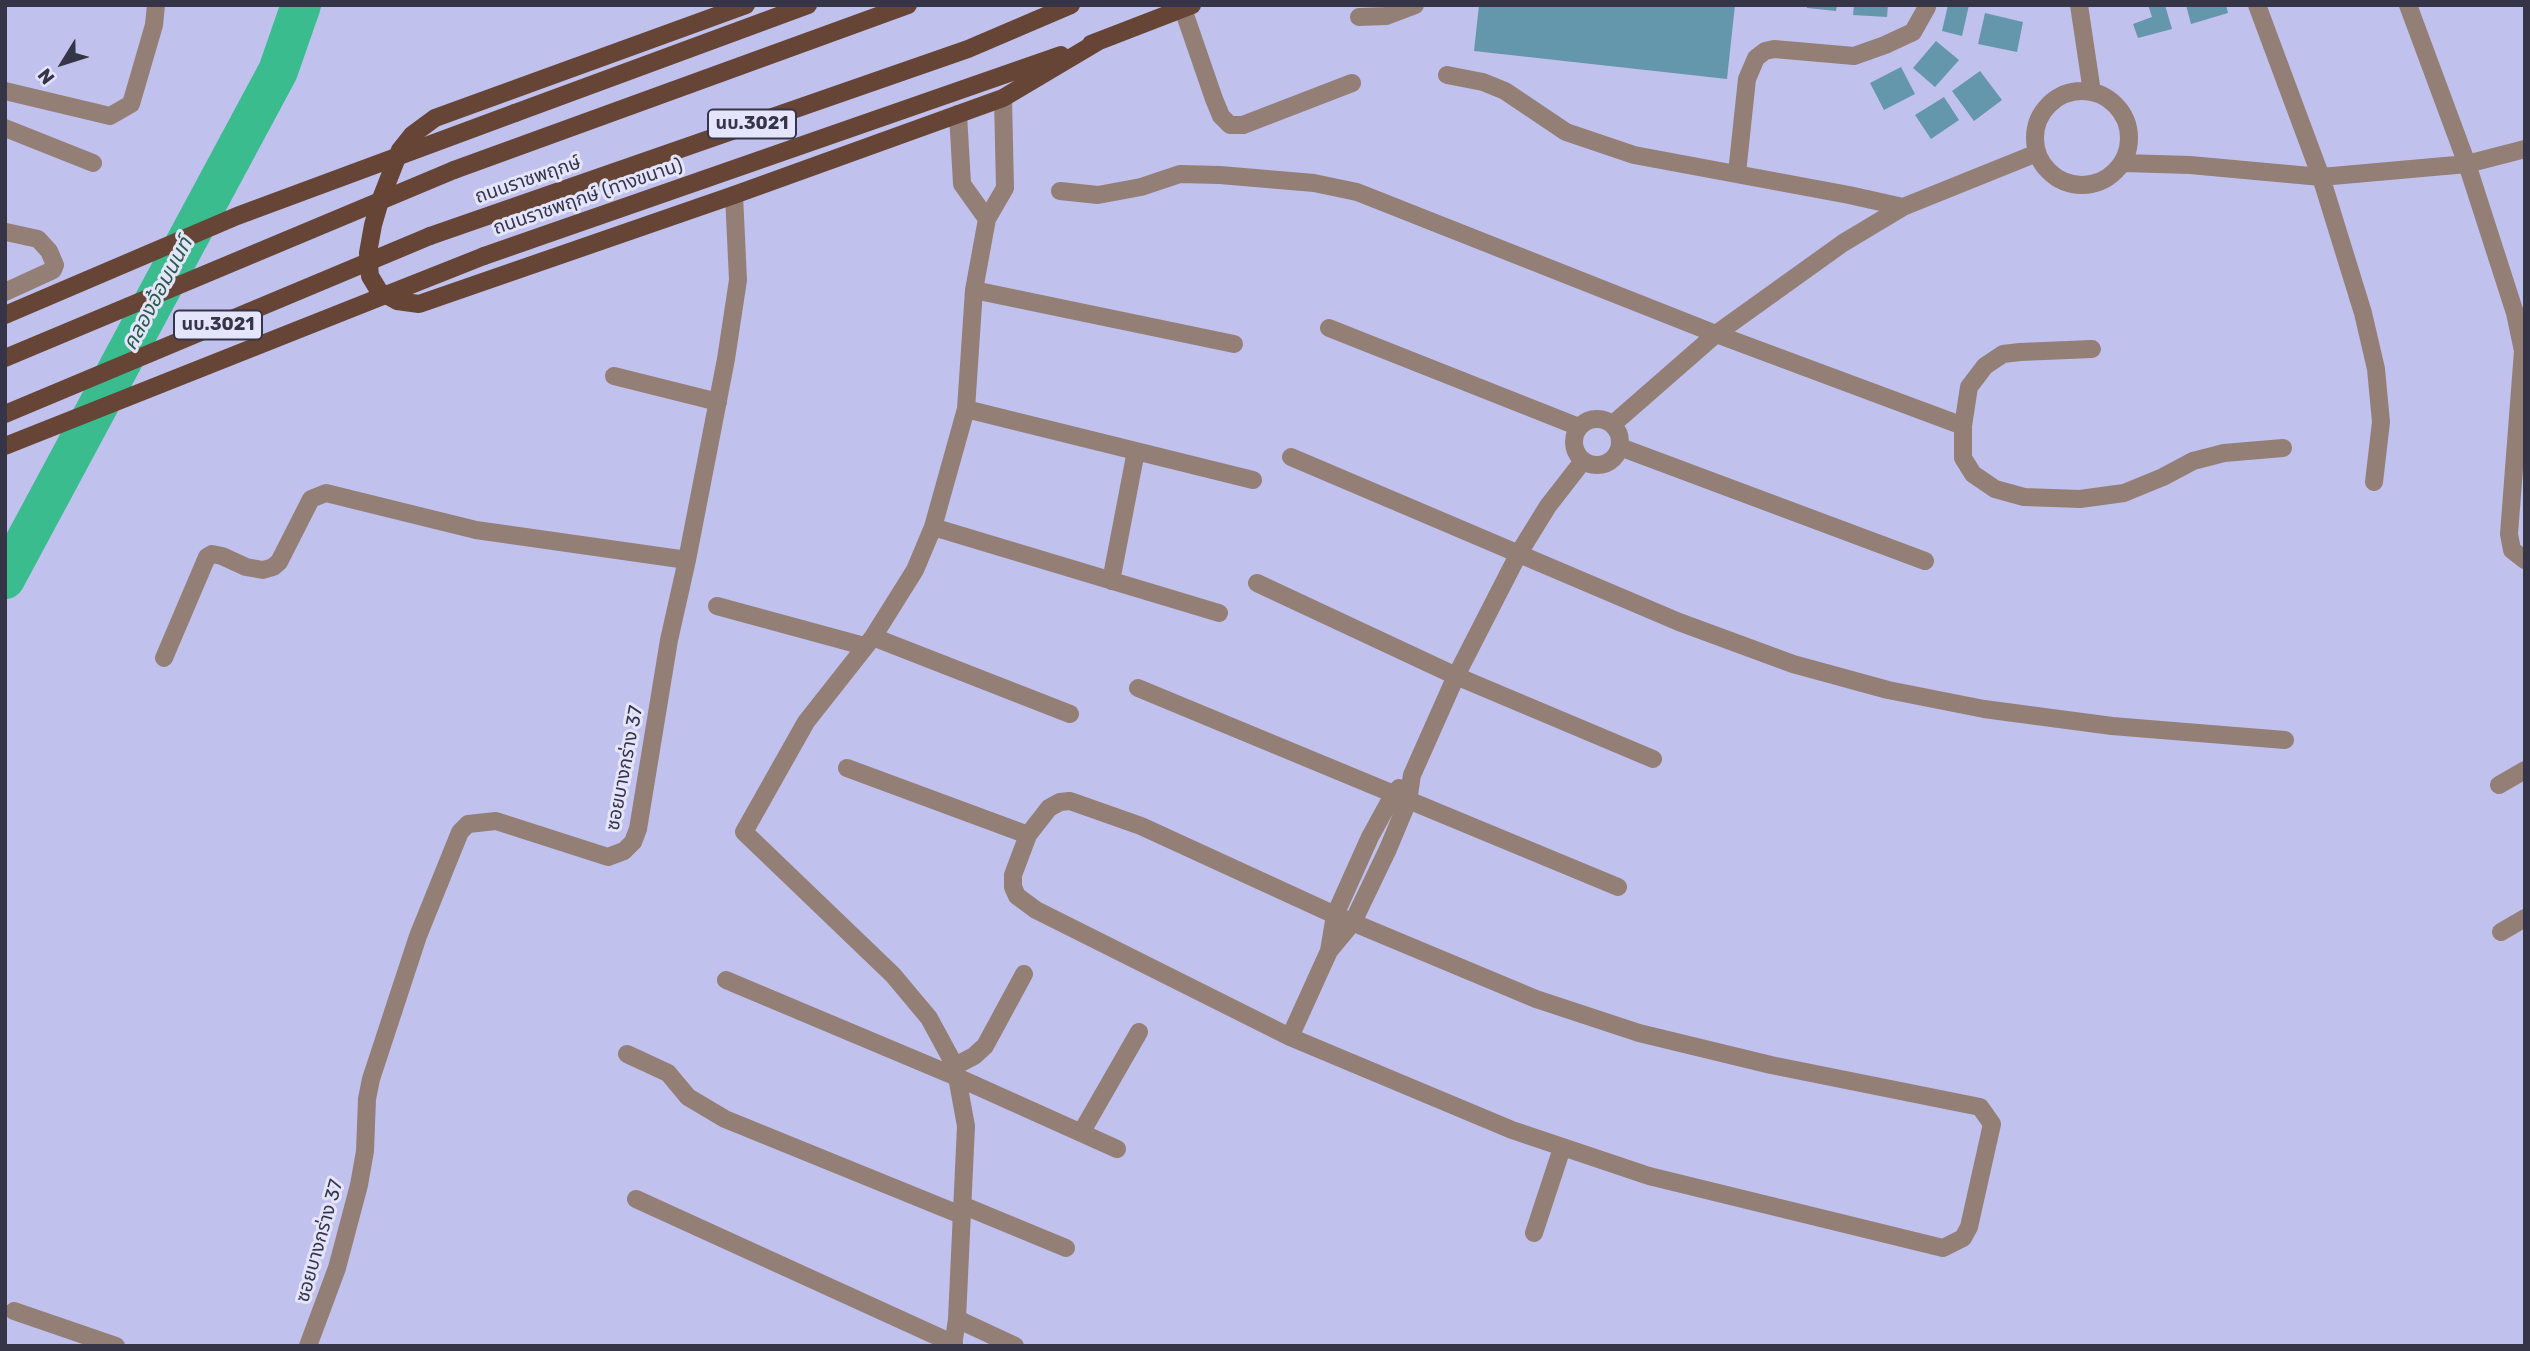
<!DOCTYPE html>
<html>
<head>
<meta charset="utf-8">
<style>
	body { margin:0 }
	#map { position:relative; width:2530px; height:1351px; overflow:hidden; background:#c1c1ee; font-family:Rubik,sans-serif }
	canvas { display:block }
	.frame { position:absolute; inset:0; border:7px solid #353547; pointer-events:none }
	.north { position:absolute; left:28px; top:28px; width:70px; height:70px; -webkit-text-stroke:5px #e4e4fb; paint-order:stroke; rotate:232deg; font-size:19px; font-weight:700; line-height:28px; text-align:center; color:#353547 }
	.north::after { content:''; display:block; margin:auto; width:24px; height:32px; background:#353547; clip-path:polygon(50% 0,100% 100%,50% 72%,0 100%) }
</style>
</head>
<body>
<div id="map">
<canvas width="2530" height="1351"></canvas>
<div class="frame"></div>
<div class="north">N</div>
</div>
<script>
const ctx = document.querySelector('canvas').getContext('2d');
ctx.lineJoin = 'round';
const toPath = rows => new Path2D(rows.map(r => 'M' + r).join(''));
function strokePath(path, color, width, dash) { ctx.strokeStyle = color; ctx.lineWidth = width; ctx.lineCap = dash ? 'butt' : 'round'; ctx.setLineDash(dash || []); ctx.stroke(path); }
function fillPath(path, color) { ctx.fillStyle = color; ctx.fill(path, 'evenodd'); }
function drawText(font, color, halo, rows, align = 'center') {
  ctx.font = font + ' Rubik,"Noto Sans Thai",sans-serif'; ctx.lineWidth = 6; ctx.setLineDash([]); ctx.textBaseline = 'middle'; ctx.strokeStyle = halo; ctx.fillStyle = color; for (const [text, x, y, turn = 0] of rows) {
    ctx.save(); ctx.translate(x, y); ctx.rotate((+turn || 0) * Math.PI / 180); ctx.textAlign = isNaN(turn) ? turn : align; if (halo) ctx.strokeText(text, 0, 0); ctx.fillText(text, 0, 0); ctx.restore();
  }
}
const river = toPath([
	[5,579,278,71,301,5]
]);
const building = toPath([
	[1479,5,1735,5,1727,79,1474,51],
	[1807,5,1837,5,1836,11,1807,8],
	[1854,5,1888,5,1887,17,1853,15],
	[1948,5,1969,5,1962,36,1942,31],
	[2148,5,2165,5,2172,29,2138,38,2133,24,2152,17],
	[2186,5,2226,5,2228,13,2191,24],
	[1985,13,2023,22,2017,52,1978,44],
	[1936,41,1959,60,1935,87,1913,68],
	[1901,67,1915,94,1884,110,1870,83],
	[1980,71,2002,100,1974,121,1952,91],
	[1944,97,1959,120,1931,139,1915,115]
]);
const minor = toPath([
	[2079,5,2092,92],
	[2257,5,2321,177,2363,313,2376,369,2381,422,2374,482],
	[2408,5,2467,164,2515,313,2523,351,2509,534,2512,550,2525,560],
	[1183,9,1214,99,1221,116,1230,125,1243,125,1352,83],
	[1359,17,1386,16,1415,5],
	[1447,75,1483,82,1505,91,1566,132,1634,155,1849,195,1903,207],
	'2035 138a47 47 0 1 1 94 0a47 47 0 1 1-94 0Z',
	[5,91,110,116,131,104,154,25,156,5],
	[958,114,962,184,987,219],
	[5,128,93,163],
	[2124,163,2190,165,2321,177,2467,164,2525,149],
	[1737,173,1747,79,1756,58,1765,51,1774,49,1854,56,1885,45,1913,32,1927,7],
	[1060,191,1098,195,1141,187,1180,174,1220,175,1314,183,1357,192,1716,334,1963,426],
	[974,290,1234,344],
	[5,292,53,270,55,265,49,251,38,239,6,232],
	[1329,328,1579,427],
	[2092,349,2020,352,2003,354,1985,366,1969,387,1963,426,1963,458,1973,474,1995,489,2024,497,2080,499,2124,493,2163,477,2193,461,2224,453,2283,448],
	[614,376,718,402],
	[966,409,1253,480],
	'1574 442a23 23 0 1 1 46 0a23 23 0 1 1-46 0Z',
	[1613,424,1716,334,1843,243,1903,207,2037,153],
	[1620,447,1925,561],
	[1291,457,1679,622,1793,664,1888,690,1984,709,2112,726,2285,740],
	[933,527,1219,613],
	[1111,581,1136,451],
	[1257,583,1456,676,1653,759],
	[717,606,864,646],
	[873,637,1070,714],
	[164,658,207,557,212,554,222,556,246,567,263,570,273,567,279,562,311,499,326,493,476,530,687,560],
	[1138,688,1618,887],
	[847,768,1028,835],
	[2499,785,2525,770],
	[1070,801,1141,826,1335,915,1536,999,1639,1033,1771,1065,1980,1107,1992,1124,1969,1227,1963,1238,1943,1248,1649,1176,1512,1130,1290,1037,1036,910,1017,896,1013,887,1013,875,1028,835,1049,808,1060,802,1070,801],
	[2501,932,2525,918],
	[1329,951,1353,922,1388,849,1408,801,1412,775,1456,676,1519,553,1548,506,1583,461],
	[726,980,959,1078,1117,1149],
	[1290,1037,1329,951,1335,915,1370,837,1393,795,1399,788],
	[627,1054,668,1073,688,1097,725,1119,961,1215],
	[955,1066,974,1056,985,1046,1024,974],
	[1081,1133,1139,1032],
	[636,1199,954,1344],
	[962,1205,1066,1248],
	[1534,1233,1562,1148],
	[14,1311,116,1346],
	[957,1319,1015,1346],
	[308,1346,337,1268,359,1185,365,1151,367,1099,371,1079,418,936,460,832,468,824,496,821,608,857,624,851,633,842,638,829,669,640,687,560,726,359,738,280,734,195],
	[953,1346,957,1319,966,1126,955,1066,929,1018,893,975,744,832,806,722,873,637,915,570,933,527,966,409,974,290,987,219,1005,188,1003,98]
]);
const major = toPath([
	[746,5,435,118,412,135,400,150,380,201,373,225,368,253,370,276,379,291,397,301,419,304,734,195,1003,98,1099,41],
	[1091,44,1192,5],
	[515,113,808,5],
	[454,170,908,5],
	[430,236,968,49,1071,5],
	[484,256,1061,55]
]);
const majorBridge = toPath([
	[5,315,237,216,515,113],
	[5,358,454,170],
	[5,414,430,236],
	[5,446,484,256]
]);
const shields = [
	[752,124,88],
	[218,325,88]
];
const shieldNames = [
	["นบ.3021",752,124],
	["นบ.3021",218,325]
];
const streetNames = [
	["ถนนราชพฤกษ์",528,180,-19],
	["ถนนราชพฤกษ์ (ทางขนาน)",588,197,-19],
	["ซอยบางกร่าง 37",625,768,-79],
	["ซอยบางกร่าง 37",320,1241,-74]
];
const waterNames = [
	["คลองอ้อมนนท์",158,294,-62]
];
strokePath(river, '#3abc8f', 40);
fillPath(building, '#6497ac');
strokePath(minor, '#947f76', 18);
strokePath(major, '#674536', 18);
strokePath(majorBridge, '#674536', 18);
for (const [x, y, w] of shields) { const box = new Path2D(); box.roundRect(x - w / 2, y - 14.5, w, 29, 5); ctx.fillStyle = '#e4e4fb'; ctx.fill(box); strokePath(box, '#353547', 2); }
drawText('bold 18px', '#353547', null, shieldNames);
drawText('19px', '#353547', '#e4e4fb', streetNames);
drawText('italic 21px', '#295c48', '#e4e4fb', waterNames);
</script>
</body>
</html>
